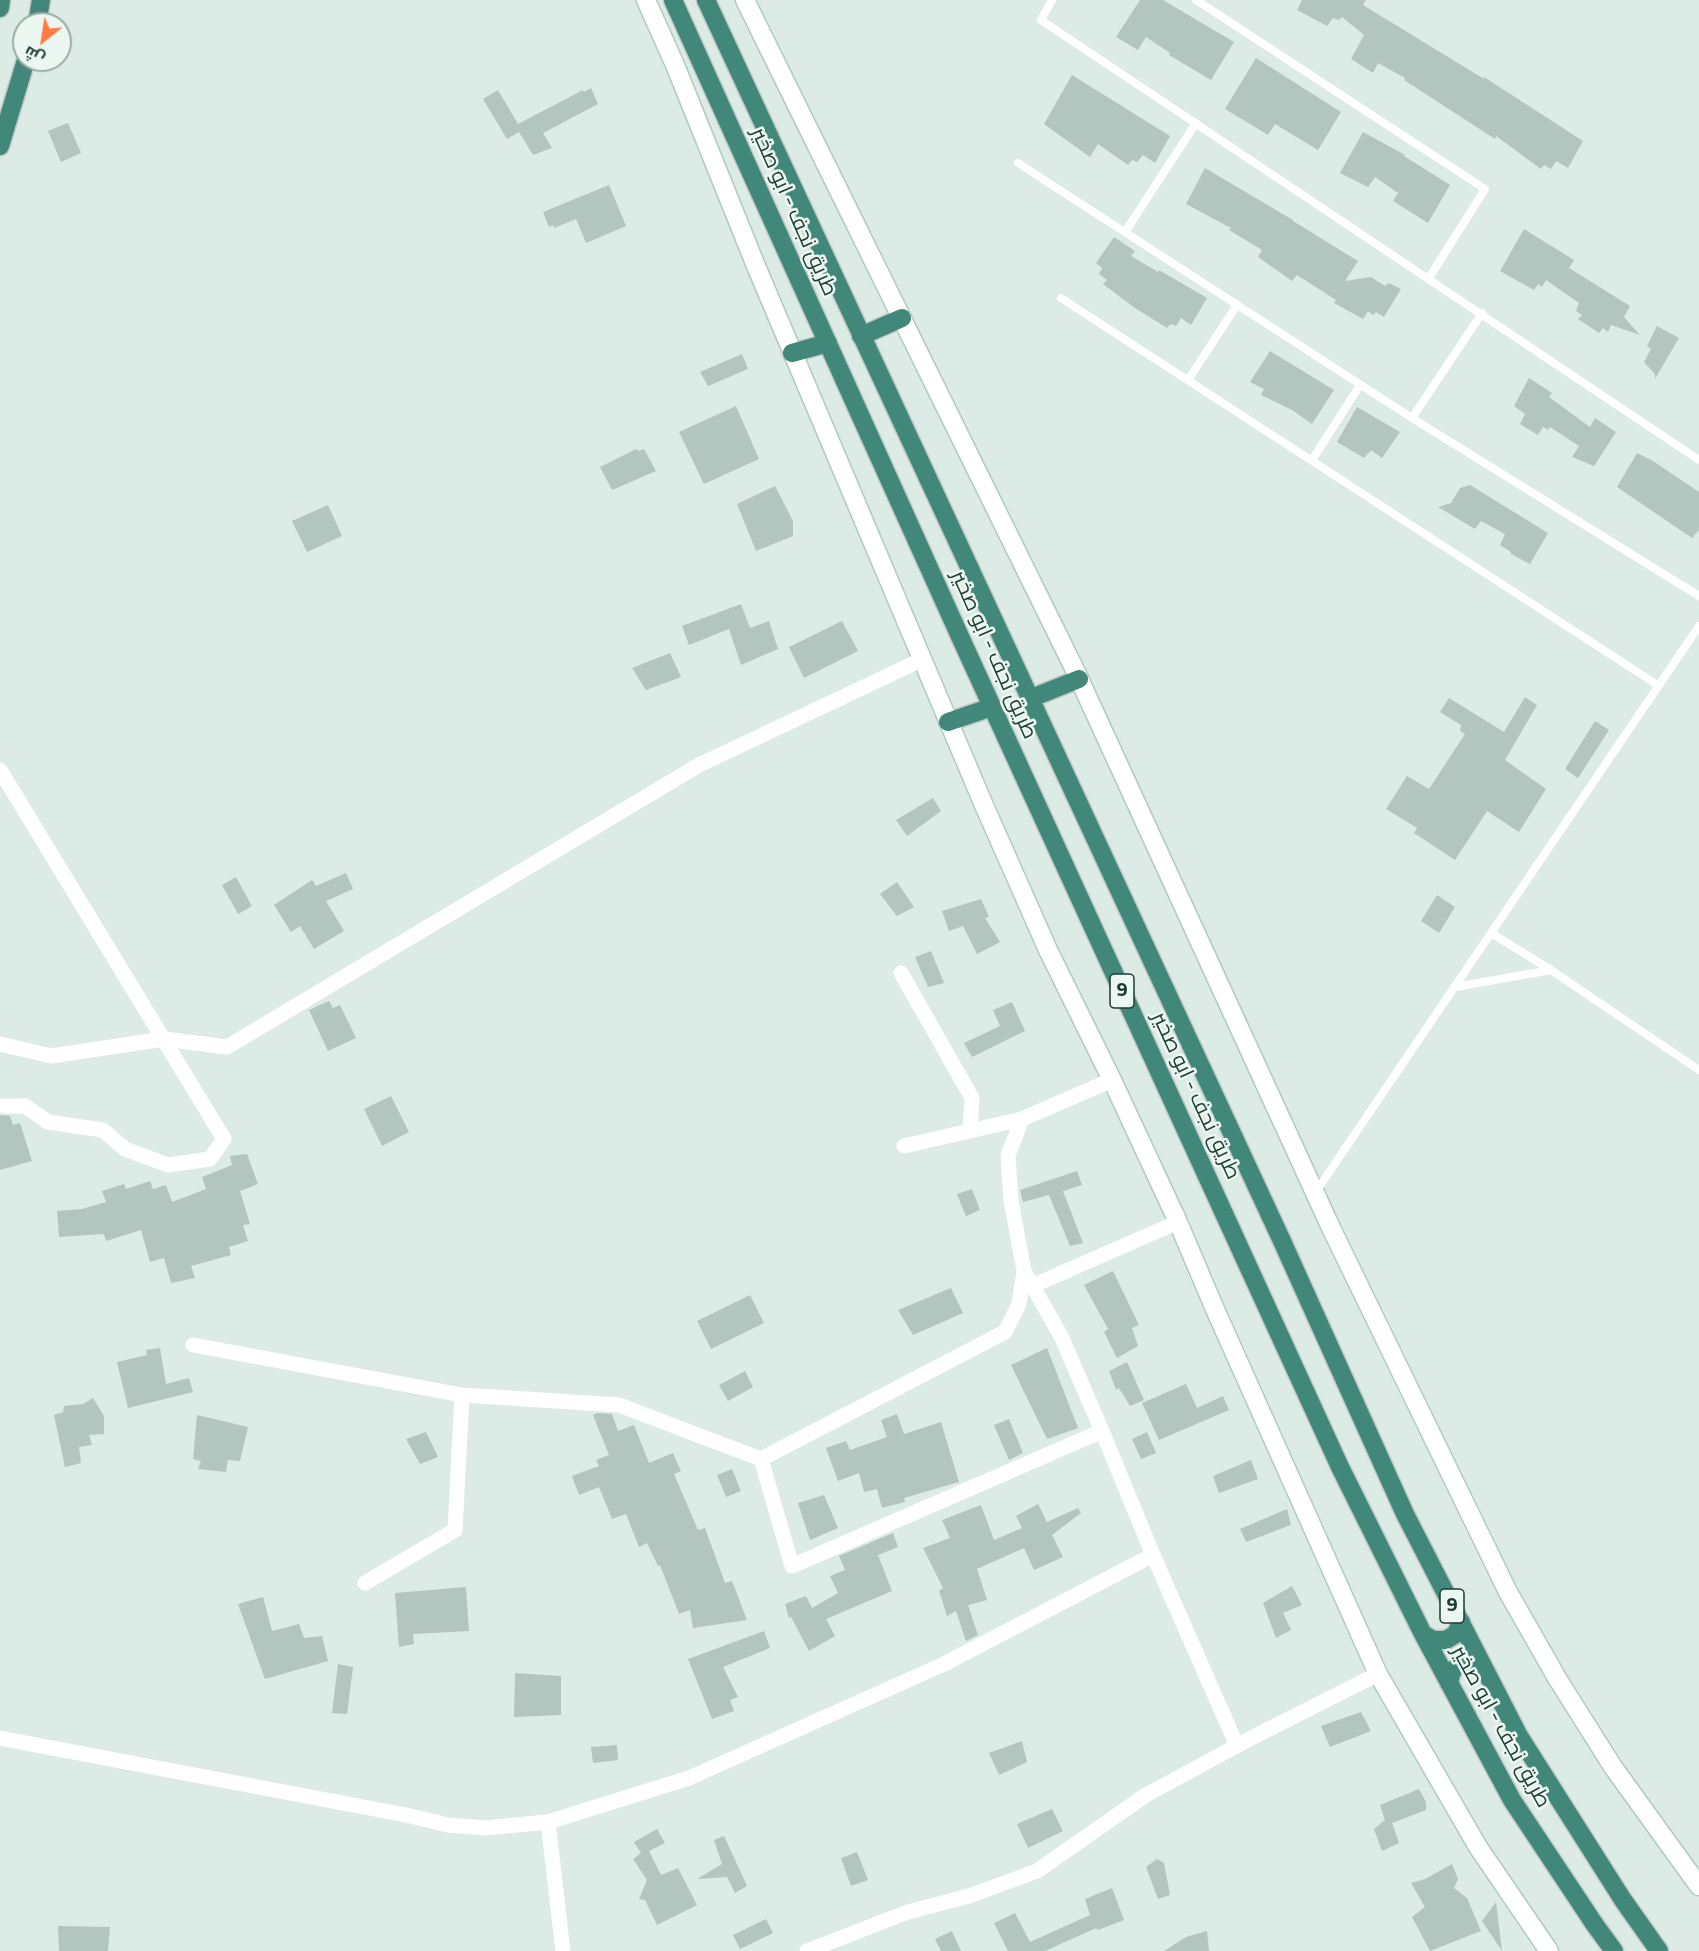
<!DOCTYPE html>
<html>
<head>
<meta charset="utf-8">
<style>
	body { margin:0 }
	#map { position:relative; width:1699px; height:1951px; overflow:hidden; background:#dcebe5; font-family:"Titillium Web",Cairo,sans-serif }
	canvas { display:block }
	.north { position:absolute; left:12px; top:12px; width:60px; height:60px; box-sizing:border-box; background:#edf7f2; border:2px solid #9aaca6; border-radius:50%; rotate:210deg; font-size:16px; font-weight:700; line-height:24px; text-align:center; color:#1d3b34 }
	.north::after { content:''; display:block; margin:auto; width:21px; height:27px; background:#ff7b46; clip-path:polygon(50% 0,100% 100%,50% 72%,0 100%) }
</style>
</head>
<body>
<div id="map">
<canvas width="1699" height="1951"></canvas>
<div class="north">ش</div>
</div>
<script>
const ctx = document.querySelector('canvas').getContext('2d');
ctx.lineJoin = 'round';
function fillPath(path, color) { ctx.fillStyle = color; ctx.fill(path, 'evenodd'); }
const toPath = rows => new Path2D(rows.map(r => 'M' + r).join(''));
function strokePath(path, color, width, dash) { ctx.strokeStyle = color; ctx.lineWidth = width; ctx.lineCap = dash ? 'butt' : 'round'; ctx.setLineDash(dash || []); ctx.stroke(path); }
function drawText(font, color, halo, rows, align = 'center') {
  ctx.font = font + ' "Titillium Web",Cairo,sans-serif'; ctx.lineWidth = 5; ctx.setLineDash([]); ctx.textBaseline = 'middle'; ctx.strokeStyle = halo; ctx.fillStyle = color; for (const [text, x, y, turn = 0] of rows) {
    ctx.save(); ctx.translate(x, y); ctx.rotate((+turn || 0) * Math.PI / 180); ctx.textAlign = isNaN(turn) ? turn : align; if (halo) ctx.strokeText(text, 0, 0); ctx.fillText(text, 0, 0); ctx.restore();
  }
}
const building = toPath([
	[1140,0,1163,0,1234,42,1211,80,1169,55,1170,53,1146,37,1138,50,1116,37],
	[1302,0,1366,0,1363,5,1484,79,1484,77,1583,141,1568,168,1556,161,1551,169,1544,165,1541,169,1496,136,1495,139,1404,80,1405,78,1378,63,1373,73,1351,59,1364,35,1342,17,1339,20,1333,18,1327,26,1297,10],
	[1256,58,1341,112,1318,150,1275,124,1268,135,1225,109],
	[1072,75,1170,136,1155,163,1143,155,1137,162,1132,160,1128,165,1098,144,1090,157,1044,124],
	[591,88,598,104,543,133,552,148,533,155,519,132,507,139,483,99,498,90,518,124,583,90,584,92],
	[68,123,81,153,61,162,48,131],
	[1363,132,1405,155,1404,156,1450,185,1428,223,1393,201,1398,193,1375,177,1368,187,1340,173],
	[1205,168,1293,220,1293,221,1358,261,1345,281,1371,277,1385,286,1389,283,1401,289,1384,317,1376,312,1373,315,1368,311,1363,319,1334,303,1336,300,1297,275,1292,281,1258,257,1262,250,1229,230,1231,228,1186,204],
	[609,185,626,226,586,243,576,219,554,228,553,225,549,227,543,212],
	[1524,229,1574,260,1569,268,1630,306,1624,317,1640,335,1611,325,1608,332,1603,328,1599,333,1578,319,1582,315,1576,311,1579,303,1546,280,1542,287,1538,284,1534,290,1500,271],
	[1114,237,1135,251,1131,256,1158,272,1159,270,1207,298,1191,325,1181,318,1176,326,1171,324,1167,328,1135,308,1103,284,1107,280,1099,274,1102,268,1096,263],
	[1657,326,1679,338,1655,379,1655,374,1644,362,1651,349,1647,346],
	[1270,351,1334,390,1312,424,1292,410,1261,395,1264,389,1250,382],
	[742,354,748,369,708,386,700,372],
	[1529,378,1552,393,1549,397,1590,427,1595,418,1616,432,1594,466,1572,457,1579,446,1550,427,1548,430,1543,427,1538,435,1520,424,1525,414,1514,406],
	[736,406,759,459,704,484,679,432],
	[1357,407,1400,432,1382,458,1371,450,1364,458,1337,442],
	[636,449,638,451,644,449,656,471,612,490,600,467],
	[1637,453,1653,461,1699,492,1699,530,1692,538,1617,487],
	[1470,485,1548,533,1530,564,1511,554,1511,552,1500,545,1505,534,1481,521,1475,529,1438,507,1451,503,1460,488],
	[775,486,793,521,793,536,756,551,737,504],
	[328,505,342,536,307,552,292,521],
	[741,604,750,628,769,621,778,649,741,665,729,629,689,645,682,626],
	[842,621,858,651,804,678,789,647],
	[670,653,681,677,646,690,632,668],
	[1525,697,1537,705,1505,760,1546,789,1519,832,1487,811,1455,860,1414,833,1417,828,1386,809,1407,776,1429,789,1465,734,1460,731,1461,725,1440,712,1449,698,1504,732],
	[1595,721,1609,730,1578,778,1565,769],
	[933,798,941,811,907,836,896,820],
	[346,873,353,889,326,901,344,931,314,949,300,926,291,932,274,905,312,880,316,886],
	[236,877,252,906,238,914,222,885],
	[897,882,914,907,897,916,880,894],
	[1437,895,1455,907,1439,933,1421,921],
	[981,899,989,917,985,918,1000,942,977,954,963,926,949,931,942,911],
	[931,951,944,983,928,987,915,957],
	[329,1001,333,1008,340,1005,356,1038,328,1051,309,1010],
	[1012,1002,1025,1031,972,1057,964,1043,1000,1026,993,1010],
	[391,1096,409,1132,382,1146,364,1109],
	[0,1115,10,1116,13,1125,20,1123,32,1161,0,1170],
	[247,1154,258,1184,240,1191,250,1224,243,1225,248,1241,229,1247,231,1255,191,1266,195,1278,171,1283,164,1258,150,1262,141,1230,106,1241,104,1234,59,1237,57,1211,82,1209,106,1202,102,1191,124,1184,126,1189,150,1181,153,1189,166,1185,172,1202,206,1189,202,1177,232,1165,230,1156],
	[1077,1171,1082,1185,1063,1191,1083,1243,1070,1246,1049,1195,1023,1202,1020,1190],
	[972,1189,980,1210,966,1216,957,1194],
	[1113,1271,1139,1325,1132,1328,1138,1346,1117,1358,1104,1332,1108,1329,1084,1285],
	[951,1288,963,1313,913,1335,898,1310],
	[750,1295,764,1323,711,1349,697,1321],
	[160,1348,166,1384,189,1378,193,1392,128,1408,117,1362,147,1355,146,1350],
	[1047,1348,1078,1428,1047,1439,1011,1365],
	[1127,1362,1144,1400,1130,1406,1119,1388,1116,1390,1109,1371],
	[745,1371,753,1387,728,1401,719,1385],
	[1186,1384,1197,1408,1223,1396,1229,1410,1159,1440,1142,1403],
	[93,1398,104,1416,104,1434,89,1435,92,1445,79,1447,81,1463,65,1467,54,1415,63,1412,64,1406,83,1404],
	[597,1413,612,1414,618,1431,634,1425,649,1463,673,1453,681,1471,674,1474,698,1530,705,1528,725,1583,732,1581,747,1620,693,1628,690,1610,679,1614,660,1565,658,1566,647,1543,639,1547,626,1514,612,1519,599,1487,579,1495,572,1476,599,1466,596,1460,609,1455,593,1415],
	[897,1414,904,1434,941,1422,959,1482,904,1498,905,1502,882,1508,877,1489,864,1492,859,1473,838,1481,826,1448,846,1441,850,1450,887,1437,881,1420],
	[197,1415,248,1427,240,1461,228,1460,226,1472,198,1469,201,1461,193,1459],
	[1009,1419,1023,1453,1009,1460,994,1425],
	[426,1432,438,1457,420,1464,406,1439],
	[1147,1432,1156,1453,1141,1459,1132,1439],
	[1251,1460,1258,1479,1219,1493,1213,1476],
	[732,1469,741,1491,726,1497,717,1475],
	[824,1495,838,1528,810,1540,798,1503],
	[1038,1504,1047,1522,1078,1508,1081,1513,1052,1535,1063,1557,1034,1570,1024,1548,977,1569,987,1600,968,1605,978,1635,966,1641,956,1611,947,1616,939,1591,943,1588,923,1548,950,1538,942,1520,981,1505,994,1540,1022,1528,1016,1516],
	[1287,1509,1291,1525,1246,1542,1240,1529],
	[893,1533,898,1547,878,1555,892,1591,826,1619,835,1636,809,1651,791,1617,789,1618,785,1604,806,1596,812,1608,838,1593,830,1576,845,1570,839,1556],
	[1292,1586,1302,1605,1283,1613,1291,1630,1276,1638,1263,1603],
	[466,1587,469,1631,413,1634,414,1644,399,1647,395,1593],
	[263,1597,272,1631,299,1624,304,1638,322,1636,328,1661,265,1679,238,1604],
	[764,1631,770,1648,723,1667,738,1697,730,1700,734,1711,712,1719,688,1659],
	[338,1664,353,1667,347,1714,332,1713],
	[515,1673,561,1676,561,1715,514,1717],
	[1361,1712,1371,1731,1330,1747,1321,1726],
	[1022,1741,1027,1762,999,1775,989,1753],
	[617,1745,618,1760,593,1763,591,1747],
	[1419,1789,1426,1802,1426,1810,1392,1823,1399,1843,1382,1851,1374,1829,1385,1820,1380,1805],
	[1052,1809,1063,1831,1028,1848,1017,1824],
	[657,1829,665,1843,649,1851,661,1875,678,1868,697,1905,657,1925,645,1900,639,1899,647,1880,633,1859,641,1853,634,1842],
	[724,1836,747,1886,735,1893,727,1877,697,1879,722,1864,714,1840],
	[857,1852,868,1880,851,1886,841,1858],
	[1157,1859,1164,1863,1170,1895,1158,1899,1146,1867],
	[1452,1864,1458,1879,1454,1888,1467,1898,1481,1931,1430,1951,1412,1917,1425,1907,1411,1883,1425,1879],
	[1112,1888,1124,1920,1098,1930,1096,1928,1045,1951,1008,1951,994,1923,1015,1913,1030,1942,1090,1915,1085,1899],
	[1496,1902,1502,1951,1482,1921],
	[766,1919,773,1933,740,1949,733,1935],
	[58,1926,110,1927,108,1951,59,1951],
	[952,1931,961,1951,941,1951,935,1939],
	[1207,1931,1209,1951,1164,1951,1186,1937]
]);
const service = toPath([
	[1052,0,1041,20,1699,460],
	[1196,0,1485,189,1429,278],
	[1018,163,1412,418,1699,596],
	[1125,232,1196,123],
	[1061,298,1659,686],
	[1188,380,1237,305],
	[1412,418,1482,313],
	[1312,460,1360,385],
	[1491,933,1699,626],
	[1455,987,1551,970],
	[1315,1193,1491,933,1551,970,1699,1070]
]);
const minor = toPath([
	[0,770,224,1139,210,1159,168,1165,125,1149,103,1130,48,1122,25,1106,4,1106],
	[901,973,972,1098,970,1131],
	[0,1044,51,1056,164,1039,227,1047,699,765,921,660],
	[904,1146,1022,1119],
	[1024,1271,1061,1336,1102,1431],
	[1032,1286,1178,1222],
	[193,1345,462,1395,619,1405,761,1459,1005,1332,1019,1304,1024,1271,1011,1201,1008,1156,1022,1119,1112,1080],
	[761,1459,792,1566,1102,1431,1153,1555,1237,1746],
	[365,1583,455,1530,462,1395],
	[0,1738,406,1815,448,1825,485,1828,548,1822,689,1778,944,1664,1153,1555],
	[548,1822,563,1951],
	[807,1951,908,1912,969,1896,1037,1871,1146,1795,1255,1736,1378,1674]
]);
const secondary = toPath([
	[646,0,675,65,756,266,983,803,1048,950,1112,1080,1178,1222,1214,1307,1378,1674,1478,1847,1549,1951],
	[745,0,1076,672,1332,1230,1508,1592,1557,1678,1613,1767,1699,1886]
]);
const trunk = toPath([
	[673,0,962,641,1340,1467,1423,1634,1512,1800,1595,1925,1614,1951],
	[706,0,1282,1241,1405,1514,1519,1736,1623,1900,1659,1951],
	[0,8,1,0],
	[37,24,41,0],
	[0,146,26,60],
	[861,336,902,318],
	[792,353,828,343],
	[1029,699,1079,679],
	[948,722,992,707],
	[1423,1634,1433,1640,1446,1640,1456,1634,1461,1622],
	[1449,1683,1452,1671,1461,1663,1474,1663,1484,1670]
]);
const shields = [
	[1122,991,24],
	[1452,1606,24]
];
const shieldNames = [
	["9",1122,991],
	["9",1452,1606]
];
const streetNames = [
	["طريق نجف - ابو صخير",793,212,66],
	["طريق نجف - ابو صخير",993,655,66],
	["طريق نجف - ابو صخير",1195,1096,65],
	["طريق نجف - ابو صخير",1500,1727,61]
];
fillPath(building, '#b2c5be');
strokePath(secondary, '#afcbc2', 21);
strokePath(trunk, '#c0c8c6', 21);
strokePath(service, '#fff', 8);
strokePath(minor, '#fff', 15);
strokePath(secondary, '#fff', 18);
strokePath(trunk, '#41887a', 18);
for (const [x, y, w] of shields) { const box = new Path2D(); box.roundRect(x - w / 2, y - 17, w, 34, 4.5); ctx.fillStyle = '#edf7f2'; ctx.fill(box); strokePath(box, '#1d3b34', 1.5); }
drawText('bold 20px', '#1d3b34', null, shieldNames);
drawText('21px', '#1d3b34', '#edf7f2', streetNames);
</script>
</body>
</html>
